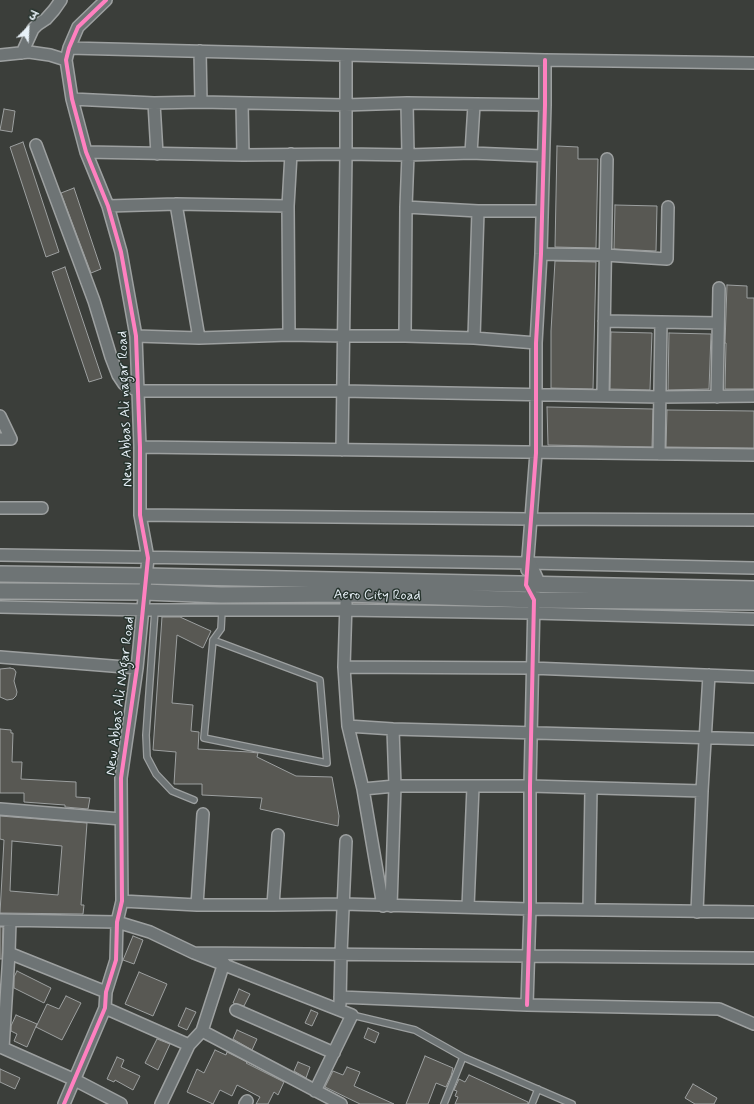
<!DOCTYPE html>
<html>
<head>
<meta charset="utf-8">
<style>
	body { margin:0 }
	#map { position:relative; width:754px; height:1104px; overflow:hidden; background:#3b3e3a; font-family:Mynerve,"Playpen Sans Deva",sans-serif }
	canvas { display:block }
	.north { position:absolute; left:8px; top:8px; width:40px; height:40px; -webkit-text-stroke:3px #26332d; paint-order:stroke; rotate:24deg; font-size:11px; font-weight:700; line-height:16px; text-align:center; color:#e8f1f8 }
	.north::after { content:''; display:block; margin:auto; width:14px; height:18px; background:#e8f1f8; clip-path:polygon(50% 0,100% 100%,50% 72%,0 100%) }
</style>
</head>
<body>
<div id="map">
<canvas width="754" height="1104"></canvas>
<div class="north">उ</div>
</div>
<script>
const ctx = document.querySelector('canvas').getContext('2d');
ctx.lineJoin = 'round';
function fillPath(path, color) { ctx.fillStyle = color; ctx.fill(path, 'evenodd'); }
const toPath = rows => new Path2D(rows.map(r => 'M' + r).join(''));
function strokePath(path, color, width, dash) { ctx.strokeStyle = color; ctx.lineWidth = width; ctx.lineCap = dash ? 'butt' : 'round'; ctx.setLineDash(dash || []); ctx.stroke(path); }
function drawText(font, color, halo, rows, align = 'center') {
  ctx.font = font + ' Mynerve,sans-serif'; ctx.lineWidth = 3; ctx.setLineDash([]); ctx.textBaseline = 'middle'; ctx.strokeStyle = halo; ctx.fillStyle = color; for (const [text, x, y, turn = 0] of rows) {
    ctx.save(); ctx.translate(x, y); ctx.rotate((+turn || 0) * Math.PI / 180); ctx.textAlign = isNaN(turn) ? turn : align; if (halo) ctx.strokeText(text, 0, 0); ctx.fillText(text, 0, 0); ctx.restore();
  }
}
const building = toPath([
	[4,109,15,111,12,132,0,130,4,109],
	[23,142,59,252,46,257,10,147,23,142],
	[557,146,578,147,578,159,598,159,596,248,555,247,557,146],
	[74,188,101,269,91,273,61,193,74,188],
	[615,205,657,206,656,251,614,249,615,205],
	[555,261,596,262,593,389,551,388,551,331,555,261],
	[65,267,102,378,89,382,52,272,65,267],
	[727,285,747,286,747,298,754,298,754,389,725,389,726,343,725,343,727,285],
	[611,332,652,333,650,390,610,389,611,332],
	[669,333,711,334,709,389,668,390,669,333],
	[547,407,653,409,652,447,548,445,547,407],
	[667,410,754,411,754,448,666,447,667,410],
	[162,617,180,617,211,631,203,648,177,635,172,703,193,705,191,731,199,732,198,749,249,752,258,753,257,757,296,776,332,777,339,816,338,826,260,809,262,798,202,795,202,784,174,784,176,752,153,750,162,617],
	[10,668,14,669,16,672,14,681,17,692,16,696,13,699,7,700,0,697,0,669,10,668],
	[0,729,11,730,11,733,13,733,12,762,22,762,21,779,76,782,76,797,90,798,88,809,65,807,65,805,24,802,24,793,0,793,0,729],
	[0,816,87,823,81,905,84,905,83,914,0,913,4,840,0,839,0,816],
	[12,841,62,846,58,895,10,891,12,841],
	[0,927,3,927,2,959,0,959,0,927],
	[133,936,143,940,134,964,123,960,133,936],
	[17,971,51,988,44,1003,14,988,14,977,17,971],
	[139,972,167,984,153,1016,125,1004,139,972],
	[239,989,250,994,244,1006,233,1003,239,989],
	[66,996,81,1003,62,1040,36,1027,47,1004,59,1009,66,996],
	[186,1008,196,1012,187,1030,178,1026,186,1008],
	[311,1010,318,1013,312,1026,305,1023,311,1010],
	[16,1015,37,1024,27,1047,14,1041,17,1034,11,1031,11,1026,16,1015],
	[368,1028,379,1033,375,1043,364,1038,368,1028],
	[237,1030,257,1039,252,1050,233,1039,237,1030],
	[157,1039,170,1044,158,1070,145,1063,157,1039],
	[215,1050,226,1055,227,1052,247,1062,246,1063,284,1082,278,1095,274,1092,268,1104,256,1104,260,1097,237,1085,232,1096,220,1090,213,1104,187,1092,197,1069,204,1073,215,1050],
	[425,1056,453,1068,451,1076,446,1087,436,1083,428,1104,406,1104,425,1056],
	[117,1057,124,1060,121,1067,140,1076,133,1090,115,1080,114,1082,107,1079,117,1057],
	[298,1062,310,1067,306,1078,294,1071,298,1062],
	[347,1067,360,1072,354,1086,394,1104,360,1104,325,1087,333,1071,343,1075,347,1067],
	[0,1069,20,1078,15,1089,0,1082,0,1069],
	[469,1075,528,1102,528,1104,455,1104,458,1097,455,1096,457,1091,454,1090,459,1079,465,1082,469,1075],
	[693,1084,717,1098,714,1104,695,1104,685,1098,693,1084]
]);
const lane = toPath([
	[155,610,146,735,147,757,156,774,172,791,194,800],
	[213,640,320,680,327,763,204,738,213,640,221,629,222,610],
	[352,1015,415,1030,463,1057,572,1104],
	[444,1104,463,1057],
	[532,1104,538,1089]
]);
const street = toPath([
	[69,48,545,60,754,63],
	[200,51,201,102],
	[22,53,33,29,37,25,46,19,54,10,61,0],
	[0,55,29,52,50,55,66,60],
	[72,99,154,103,201,102,345,105,407,103,545,105],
	[154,103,157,154],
	[242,103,243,155],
	[36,145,94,301,111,357,118,375,124,384,138,391,342,391,660,397,754,396],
	[86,152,243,155,346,154,408,155,471,153,543,156],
	[471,153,474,105],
	[176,204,199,338],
	[108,206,176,204,288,206],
	[406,207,478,211,541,211],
	[541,254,605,255,667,259,668,207],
	[604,321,718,323],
	[289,335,288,206,291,154],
	[136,336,199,338,289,335,344,336,405,336,474,338,536,343],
	[405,336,406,207,408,155,407,103],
	[474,338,478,211],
	[603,395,607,159],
	[717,397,719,288],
	[0,416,11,439,0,439],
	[140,447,754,455],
	[342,450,346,154,346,55],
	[659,454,661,322],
	[0,508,42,508],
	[140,515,530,519,754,520],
	[0,555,528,563,754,568],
	[527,570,536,453,536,343,541,254,545,105,545,60],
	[346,603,344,667,348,726,363,789,383,906],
	[0,607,143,610,345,610,533,613,754,619],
	[0,657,137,668],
	[344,667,531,668,754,677],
	[348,726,393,729,754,739],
	[363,789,395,786,530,786,702,791],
	[0,809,121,819],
	[122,901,197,905,273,905,343,904,530,909,754,912],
	[197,905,203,814],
	[273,905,278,835],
	[391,906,395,786,393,729],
	[468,907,473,787],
	[589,910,591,789],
	[697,912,702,791,709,675],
	[0,920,117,922,150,932,194,953,352,1015,315,1091],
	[9,953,106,992],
	[194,953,754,958],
	[340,997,527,1005,719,1009,754,1024],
	[340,1004,341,954,346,841],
	[527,1005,530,909,530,786,534,600,531,594],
	[105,1008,189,1045],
	[236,1010,334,1053],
	[202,1031,341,1104],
	[0,1044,3,1048,75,1080,121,1104],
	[3,1048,9,953,10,921],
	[64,1104,105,1008,106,992,116,960,117,922,122,901,121,778,137,668,148,558,140,515,140,447,136,336,121,252,108,206,86,152,72,99,66,60,69,48,78,27,106,0],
	[161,1104,189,1045,202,1031,224,963],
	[245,1104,247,1101]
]);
const secondary = toPath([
	[528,563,538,585],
	[0,574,146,576,754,589],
	[0,591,144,592,221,595,347,594,534,600,754,602]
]);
const cycleway = toPath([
	[527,1005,530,909,530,786,534,600,526,585,536,453,536,343,541,254,545,105,545,60],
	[64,1104,105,1008,106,992,116,960,117,922,122,901,121,778,137,668,148,558,140,515,140,447,136,336,121,252,108,206,86,152,72,99,66,60,69,48,78,27,106,0]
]);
const streetNames = [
	["New Abbas Ali nagar Road",126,409,-92],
	["Aero City Road",377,596,1],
	["New Abbas Ali NAgar Road",121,696,-83]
];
fillPath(building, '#585853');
strokePath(building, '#9da0a0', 1);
strokePath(lane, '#9da0a0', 8);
strokePath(street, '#9da0a0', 14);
strokePath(secondary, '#9da0a0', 18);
strokePath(lane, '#6e7475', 5.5);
strokePath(street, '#6e7475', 11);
strokePath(secondary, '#6e7475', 15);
strokePath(cycleway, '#ff80c0', 4);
drawText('14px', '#e8f1f8', '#26332d', streetNames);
</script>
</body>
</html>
